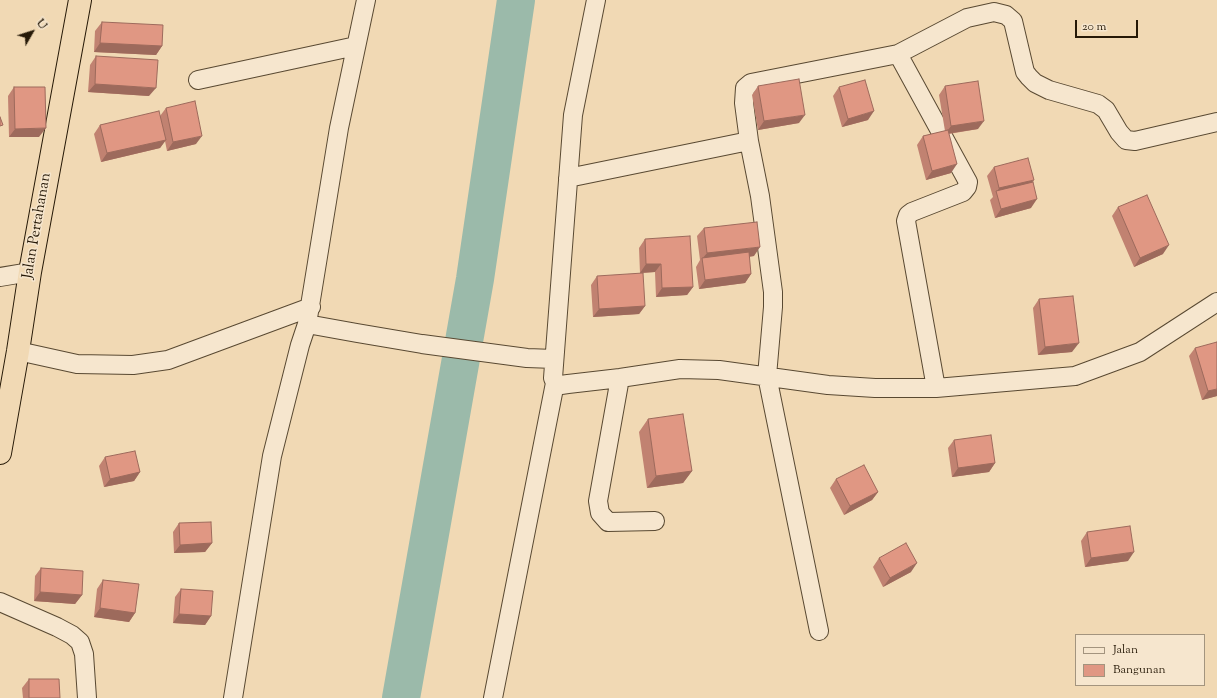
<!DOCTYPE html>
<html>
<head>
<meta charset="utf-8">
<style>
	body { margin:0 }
	#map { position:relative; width:1217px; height:698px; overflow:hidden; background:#f1d9b4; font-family:"Sorts Mill Goudy",serif }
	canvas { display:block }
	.legend { position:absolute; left:1075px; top:634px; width:130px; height:52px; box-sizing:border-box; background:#f6e6ce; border:1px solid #a3947e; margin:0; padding:5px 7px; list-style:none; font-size:12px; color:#261907 }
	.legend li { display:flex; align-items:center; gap:8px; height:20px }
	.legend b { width:20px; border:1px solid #a3947e }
	.north { position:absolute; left:12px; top:12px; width:40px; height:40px; -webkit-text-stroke:3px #f6e6ce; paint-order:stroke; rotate:51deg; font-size:11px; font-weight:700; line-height:16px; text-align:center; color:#261907 }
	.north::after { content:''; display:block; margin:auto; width:14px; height:18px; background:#261907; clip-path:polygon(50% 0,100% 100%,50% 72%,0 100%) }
	.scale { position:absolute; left:1075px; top:20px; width:63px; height:18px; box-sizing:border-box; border:2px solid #261907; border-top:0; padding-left:5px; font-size:12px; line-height:14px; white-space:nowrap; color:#261907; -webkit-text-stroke:3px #f6e6ce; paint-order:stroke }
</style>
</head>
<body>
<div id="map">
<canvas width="1217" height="698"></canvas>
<ul class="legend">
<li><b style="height:5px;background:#f6e6ce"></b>Jalan</li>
<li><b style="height:11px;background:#e09783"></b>Bangunan</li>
</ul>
<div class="north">U</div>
<div class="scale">20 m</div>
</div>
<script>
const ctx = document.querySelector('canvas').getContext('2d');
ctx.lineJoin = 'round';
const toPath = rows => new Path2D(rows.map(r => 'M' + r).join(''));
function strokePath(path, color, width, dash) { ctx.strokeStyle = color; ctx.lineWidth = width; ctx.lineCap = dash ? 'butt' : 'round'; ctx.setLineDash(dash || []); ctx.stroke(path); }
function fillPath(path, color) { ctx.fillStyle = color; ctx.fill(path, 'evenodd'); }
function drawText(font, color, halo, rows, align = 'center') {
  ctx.font = font + ' "Sorts Mill Goudy",serif'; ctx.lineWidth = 3; ctx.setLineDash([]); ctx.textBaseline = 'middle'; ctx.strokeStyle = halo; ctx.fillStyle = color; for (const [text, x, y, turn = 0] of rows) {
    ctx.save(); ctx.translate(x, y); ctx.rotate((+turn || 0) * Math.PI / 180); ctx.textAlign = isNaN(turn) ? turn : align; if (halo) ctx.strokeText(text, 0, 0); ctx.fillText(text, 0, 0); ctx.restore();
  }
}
const river = toPath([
	[401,698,475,279,516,0]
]);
const street = toPath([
	[596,0,573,115,553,378,555,383,561,385,568,384,620,378,680,369,719,370,828,385,875,388,936,388,1075,376,1140,352,1217,302],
	[898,54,967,18,994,12,1006,15,1013,21,1025,72,1029,77,1035,83,1049,90,1098,104,1106,110,1119,132,1126,140,1135,141,1217,122],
	[198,80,356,46],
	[568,178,749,141],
	[0,277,30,272],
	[307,324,357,333,422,344,527,358,554,359],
	[18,351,77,364,133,365,168,360,311,307],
	[620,378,598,501,600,513,608,522,655,521],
	[0,602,57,627,72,635,80,642,84,654,87,698],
	[819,631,767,376,773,307,773,292,760,196,749,141,744,103,745,88,751,83,898,54,968,182,967,187,963,192,912,212,908,215,906,221,936,388],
	[233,698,272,456,300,345,307,324,339,128,366,0],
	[493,698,555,383]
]);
const highway = toPath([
	[0,453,18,351,30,272,80,0]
]);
const wall = toPath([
	[102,22,162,46,156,55,94,52,95,31],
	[96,56,149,96,88,92,90,65],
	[758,86,799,123,758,130,752,95],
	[945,86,978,129,949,134,951,173,926,180,917,145,923,136,945,131,939,95],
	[14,87,39,137,9,137,8,96],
	[839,87,868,120,842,127,833,96],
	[166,108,196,144,167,151,165,141,160,148,101,162,94,134,100,125,160,116],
	[994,167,1032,182,1031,208,995,218,990,200,993,197,987,176],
	[1118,207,1163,254,1134,267,1112,216],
	[704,228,754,256,749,257,751,274,745,283,699,289,696,267,700,260,697,236],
	[645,239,693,287,687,295,656,297,655,272,640,273,639,248],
	[597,276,645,306,639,314,593,317,591,285],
	[1039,299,1072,352,1038,355,1033,308],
	[1195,348,1217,396,1202,400,1189,356],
	[648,419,692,471,683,483,647,488,639,432],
	[954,440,995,463,989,472,952,477,948,448],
	[105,457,140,472,134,481,104,487,99,466],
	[836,479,878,492,872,500,844,515,830,488],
	[179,523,212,543,205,552,174,553,173,532],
	[1087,532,1128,561,1085,567,1081,541],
	[879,558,911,572,883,587,873,567],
	[41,568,82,595,75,604,34,601,35,576],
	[103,580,135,613,129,622,94,617,97,589],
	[181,589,211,616,205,625,173,623,175,597],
	[29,679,60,698,23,698,22,688]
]);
const shadedWall = toPath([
	[100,43,162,46,156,55,94,52],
	[95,84,156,88,149,96,88,92],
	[874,111,868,120,842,127,848,119],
	[805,115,799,123,758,130,764,121],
	[984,121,978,129,945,134,951,126],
	[46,128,39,137,9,137,15,129],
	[202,136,196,144,167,151,173,142],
	[166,140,160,148,101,162,107,153],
	[957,164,951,173,926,180,932,171],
	[1034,180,1027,189,997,192,999,188],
	[1037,199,1031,208,995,218,1001,209],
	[1169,245,1163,254,1134,267,1140,258],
	[760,247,754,256,703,261,702,259,707,253],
	[646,264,661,264,655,272,640,273],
	[751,274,745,283,699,289,705,280],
	[693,287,687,295,656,297,662,288],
	[645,306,639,314,593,317,599,309],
	[1079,343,1072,352,1038,355,1045,347],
	[1217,389,1217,396,1202,400,1208,391],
	[995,463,989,472,952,477,958,468],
	[692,471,683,483,647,488,656,476],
	[140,472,134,481,104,487,110,479],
	[878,492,872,500,844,515,850,506],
	[212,543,205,552,174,553,180,545],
	[1134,552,1128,561,1085,567,1091,558],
	[917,563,911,572,883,587,890,578],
	[40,592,82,595,75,604,34,601],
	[100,608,135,613,129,622,94,617],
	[179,614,211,616,205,625,173,623]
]);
const building = toPath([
	[102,22,163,25,162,46,100,43,102,22],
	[96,56,158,60,156,88,95,84,96,56],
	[799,79,805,115,764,121,758,86,799,79],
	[865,80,874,111,848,119,839,87,865,80],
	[978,81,984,121,951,126,945,86,978,81],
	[14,87,45,87,46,128,15,129,14,87],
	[195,101,202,136,173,142,166,108,195,101],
	[159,111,166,140,107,153,100,125,159,111],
	[0,117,3,125,0,126,0,117],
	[948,130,957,164,932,171,923,136,948,130],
	[1028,158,1034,180,999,188,994,167,1028,158],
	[1033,182,1037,199,1001,209,996,191,1033,182],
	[1147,195,1169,245,1140,258,1118,207,1147,195],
	[757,222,760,247,707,253,704,228,757,222],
	[690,236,693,287,662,288,661,264,646,264,645,239,690,236],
	[749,252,751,274,705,280,702,258,749,252],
	[643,273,645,306,599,309,597,276,643,273],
	[1073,296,1079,343,1045,347,1039,299,1073,296],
	[1217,342,1217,389,1208,391,1195,348,1217,342],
	[683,414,692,471,656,476,648,419,683,414],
	[991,435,995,463,958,468,954,440,991,435],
	[135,451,140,472,110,479,105,457,135,451],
	[864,465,878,492,850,506,836,479,864,465],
	[211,522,212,543,180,545,179,523,211,522],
	[1130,526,1134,552,1091,558,1087,532,1130,526],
	[906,543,917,563,890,578,879,558,906,543],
	[41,568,83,571,82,595,40,592,41,568],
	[103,580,139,584,135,613,100,608,103,580],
	[181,589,213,591,211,616,179,614,181,589],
	[29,679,59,679,60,698,29,698,29,679]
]);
const streetNames = [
	["Jalan Pertahanan",38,226,-80]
];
strokePath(river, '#9bbaaa', 38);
strokePath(street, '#594932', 20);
strokePath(highway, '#261907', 24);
strokePath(street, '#f6e6ce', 18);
strokePath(highway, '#f1d9b4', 22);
fillPath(wall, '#c18271');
fillPath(shadedWall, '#9d6a5c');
fillPath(building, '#e09783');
strokePath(building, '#9d6a5c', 1);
drawText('15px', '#261907', '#f6e6ce', streetNames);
</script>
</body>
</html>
